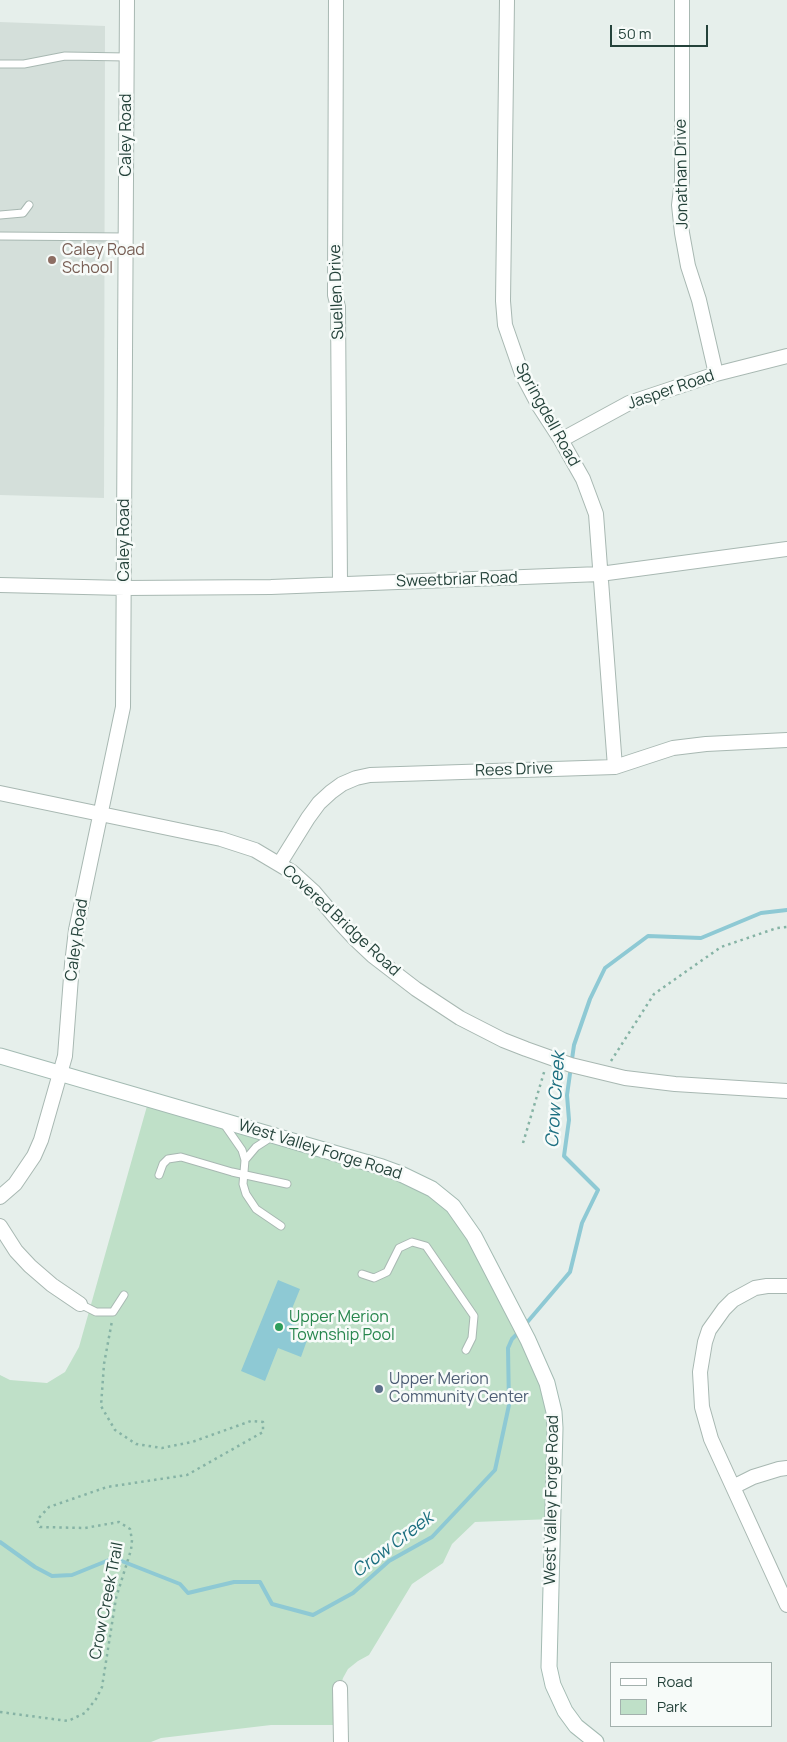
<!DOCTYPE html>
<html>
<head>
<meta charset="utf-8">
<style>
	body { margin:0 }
	#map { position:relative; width:787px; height:1742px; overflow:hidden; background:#e6efeb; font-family:Manrope,sans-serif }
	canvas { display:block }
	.legend { position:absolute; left:610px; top:1662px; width:162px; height:65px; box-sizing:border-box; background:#f7fbf9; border:1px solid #a3b1ad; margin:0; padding:6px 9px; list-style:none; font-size:15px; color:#24423a }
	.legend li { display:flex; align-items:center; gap:10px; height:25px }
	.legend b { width:25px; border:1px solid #a3b1ad }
	.scale { position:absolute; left:610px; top:25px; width:98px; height:22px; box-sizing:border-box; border:2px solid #24423a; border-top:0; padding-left:6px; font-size:15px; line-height:18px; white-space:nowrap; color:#24423a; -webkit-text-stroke:4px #f7fbf9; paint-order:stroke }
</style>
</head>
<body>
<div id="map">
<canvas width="787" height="1742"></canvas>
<ul class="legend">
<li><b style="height:6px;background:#fff"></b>Road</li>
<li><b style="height:14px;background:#bfe0c8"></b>Park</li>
</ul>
<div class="scale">50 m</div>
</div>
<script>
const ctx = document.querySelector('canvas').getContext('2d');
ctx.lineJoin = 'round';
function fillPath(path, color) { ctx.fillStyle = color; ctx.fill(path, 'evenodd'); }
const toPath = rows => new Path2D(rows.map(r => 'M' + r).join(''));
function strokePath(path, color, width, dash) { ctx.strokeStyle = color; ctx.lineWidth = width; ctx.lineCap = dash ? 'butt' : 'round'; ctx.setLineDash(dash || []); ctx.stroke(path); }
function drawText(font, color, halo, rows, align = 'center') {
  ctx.font = font + ' Manrope,sans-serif'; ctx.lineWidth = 5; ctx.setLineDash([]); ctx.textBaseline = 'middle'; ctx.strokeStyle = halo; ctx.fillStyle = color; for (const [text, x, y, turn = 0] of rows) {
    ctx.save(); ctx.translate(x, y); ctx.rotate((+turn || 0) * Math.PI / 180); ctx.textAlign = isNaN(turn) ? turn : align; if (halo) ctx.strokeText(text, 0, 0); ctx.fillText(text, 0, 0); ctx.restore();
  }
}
const built = toPath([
	[0,22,105,26,104,498,0,495]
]);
const green = toPath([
	[149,1099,382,1167,453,1206,547,1383,552,1519,475,1522,452,1544,443,1563,412,1584,369,1655,358,1661,348,1669,343,1678,340,1688,341,1725,271,1725,161,1738,151,1742,0,1742,0,1375,10,1380,47,1383,65,1372,79,1347]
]);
const water = toPath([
	[278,1280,300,1289,287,1321,310,1332,301,1357,278,1348,265,1381,241,1371]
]);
const stream = toPath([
	[524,1326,570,1272,582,1223,598,1190,564,1156,569,1120,567,1095,574,1045,590,999,605,968,648,936,701,938,761,913,787,910],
	[0,1542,35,1567,52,1576,72,1575,114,1558,180,1584,188,1593,234,1582,260,1582,272,1604,313,1615,353,1593,389,1561,432,1537,495,1470,509,1405,508,1348,512,1339,519,1332]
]);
const path = toPath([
	[611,1061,654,994,721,947,777,928,787,927],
	[523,1143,545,1069],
	[0,1712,68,1721,85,1713,96,1699,102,1687,116,1598,131,1550,132,1540,130,1529,119,1522,85,1528,40,1527,37,1520,49,1507,107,1487,187,1475,263,1432,263,1422,251,1421,192,1442,162,1448,136,1444,115,1430,101,1406,104,1364,112,1321]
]);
const lane = toPath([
	[0,64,24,64,65,56,127,57],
	[0,215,23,213,29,205],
	[0,236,126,237],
	[224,1124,242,1150,245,1160,243,1184,246,1194,256,1209,281,1226],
	[245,1160,256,1147,273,1136],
	[159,1175,163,1164,168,1159,181,1157,232,1172,287,1184],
	[362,1274,374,1278,387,1272,399,1248,412,1242,426,1246,474,1316,472,1338,466,1350],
	[80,1304,96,1312,113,1312,124,1295]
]);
const street = toPath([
	[336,0,335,295,338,307,340,584],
	[507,0,503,301,505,325,522,374,539,406,561,440,583,479,596,514,615,767],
	[682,0,682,181,679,205,682,233,688,266,699,300,716,374],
	[561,440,629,403,716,374,787,356],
	[0,585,125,588,271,587,600,574,787,549],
	[0,793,221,839,255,850,292,872,314,892,341,924,356,940,373,956,416,989,460,1018,503,1040,526,1049,571,1065,625,1078,675,1084,787,1091],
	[280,863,308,818,319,803,331,792,342,784,356,778,370,775,615,767,673,748,706,744,787,740],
	[0,1197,15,1184,34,1156,41,1140,65,1056,72,964,76,930,123,707,127,0],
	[0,1226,16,1251,30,1266,52,1285,80,1304],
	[787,1286,767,1286,755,1288,733,1300,724,1309,709,1330,705,1342,700,1372,702,1407,711,1439,787,1605],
	[733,1487,753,1477,779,1469,787,1468],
	[340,1688,341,1742]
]);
const secondary = toPath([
	[0,1056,382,1167,401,1174,432,1189,453,1206,474,1236,528,1340,547,1383,554,1412,555,1428,549,1667,553,1685,565,1711,576,1726,596,1742]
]);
const markers = [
	[52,260,5,"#8d6e63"],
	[279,1327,5,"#2e9e5b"],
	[379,1389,5,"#5c6f8a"]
];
const streetNames = [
	["Caley Road",127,135,-90],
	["Jonathan Drive",682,174,-91],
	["Suellen Drive",337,292,-92],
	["Jasper Road",671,390,-19],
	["Springdell Road",547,415,61],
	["Caley Road",125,540,-90],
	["Sweetbriar Road",457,580,-2],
	["Rees Drive",514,770,-2],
	["Covered Bridge Road",341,921,43],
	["Caley Road",77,940,-82],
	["West Valley Forge Road",320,1150,17],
	["West Valley Forge Road",552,1500,-89],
	["Crow Creek Trail",107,1601,-79]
];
const educationNames = [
	["Caley Road",62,251],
	["School",62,269]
];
const leisureNames = [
	["Upper Merion",289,1318],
	["Township Pool",289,1336]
];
const serviceNames = [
	["Upper Merion",389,1380],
	["Community Center",389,1398]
];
const waterNames = [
	["Crow Creek",556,1100,-86],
	["Crow Creek",393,1545,-37]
];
fillPath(built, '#d4dfda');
fillPath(green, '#bfe0c8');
fillPath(water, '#8ec9d4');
strokePath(stream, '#8ec9d4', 4);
strokePath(lane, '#a8b8b2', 9);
strokePath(street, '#a8b8b2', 16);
strokePath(secondary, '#a4bbb3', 17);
strokePath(path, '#86b3a5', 2.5, [2.5, 4]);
strokePath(lane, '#fff', 7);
strokePath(street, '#fff', 14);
strokePath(secondary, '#fff', 15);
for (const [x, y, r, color] of markers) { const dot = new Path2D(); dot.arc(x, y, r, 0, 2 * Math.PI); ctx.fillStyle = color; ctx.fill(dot); strokePath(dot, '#f7fbf9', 2); }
drawText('16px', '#24423a', '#f7fbf9', streetNames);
drawText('16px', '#785e54', '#f7fbf9', educationNames, 'left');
drawText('16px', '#27864d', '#f7fbf9', leisureNames, 'left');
drawText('16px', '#4e5e75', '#f7fbf9', serviceNames, 'left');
drawText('italic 18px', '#1c6f80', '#f7fbf9', waterNames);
</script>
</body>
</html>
